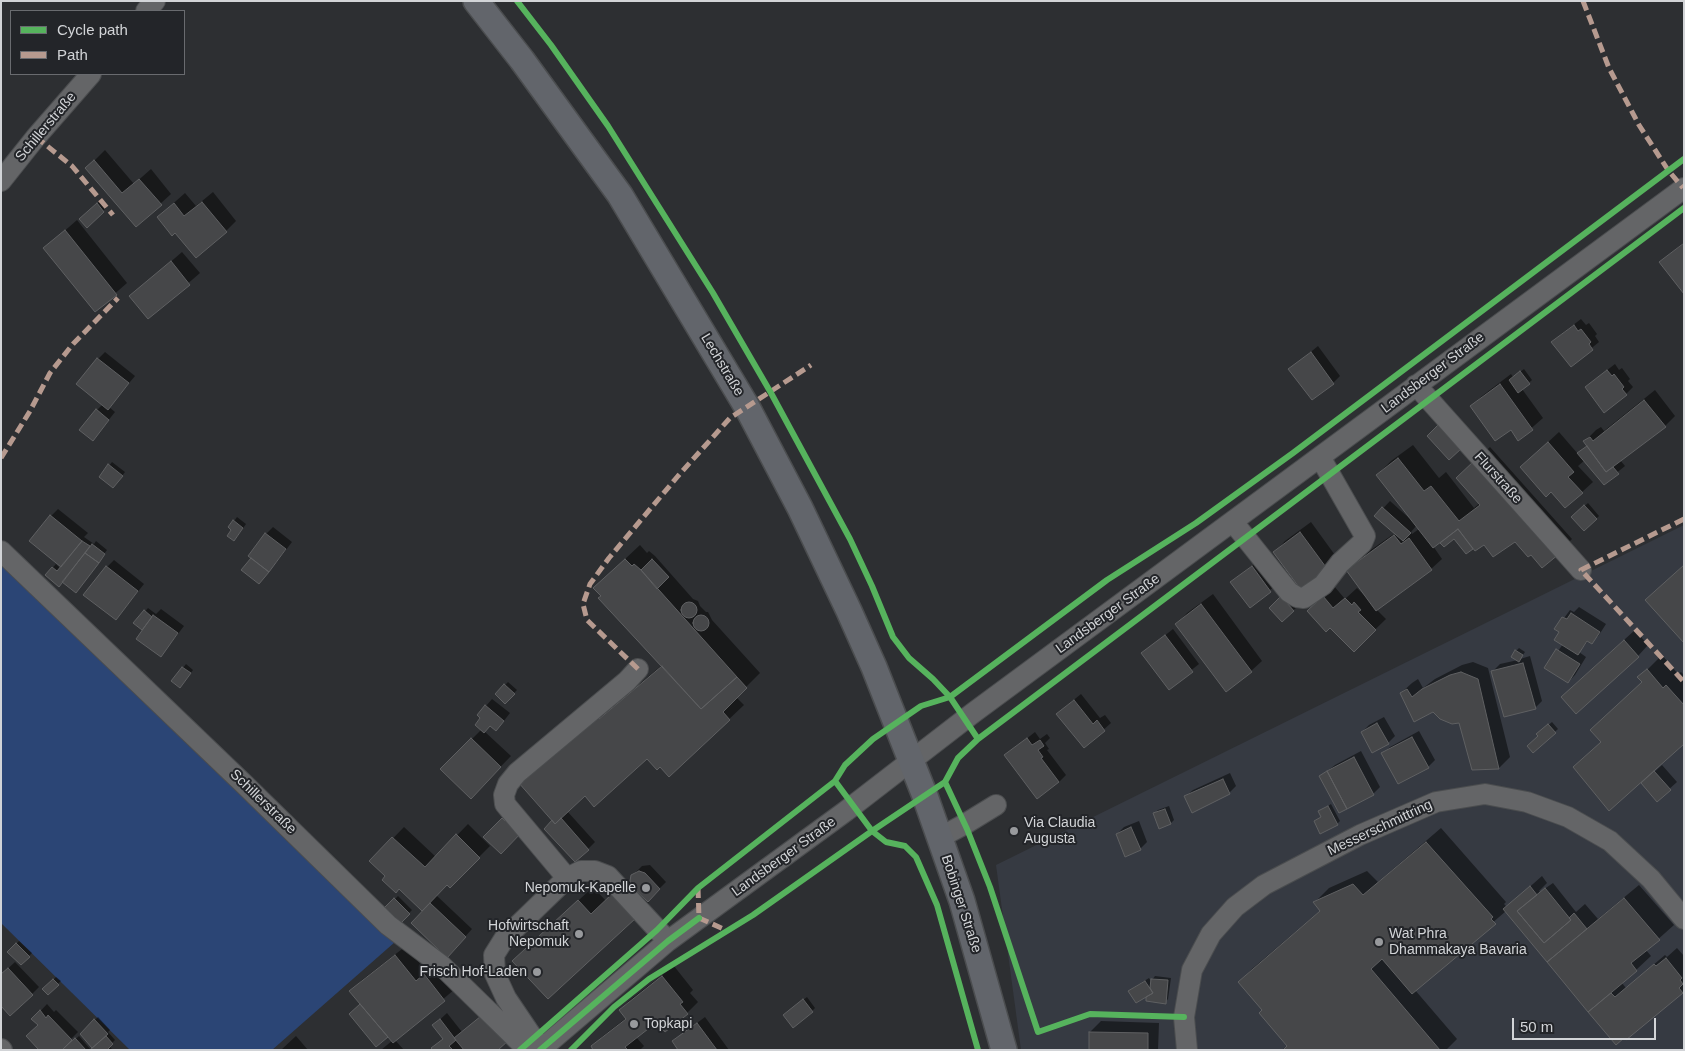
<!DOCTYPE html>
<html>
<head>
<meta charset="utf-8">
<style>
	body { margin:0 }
	#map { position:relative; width:1685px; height:1051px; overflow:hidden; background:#2d2f32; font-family:Arial,sans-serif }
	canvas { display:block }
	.frame { position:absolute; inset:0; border:2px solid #d2d4d7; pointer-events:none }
	.legend { position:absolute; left:10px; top:10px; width:175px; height:65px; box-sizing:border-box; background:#232529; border:1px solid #696b6f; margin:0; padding:6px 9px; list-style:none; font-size:15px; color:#d2d4d7 }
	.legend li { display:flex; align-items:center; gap:10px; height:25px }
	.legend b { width:25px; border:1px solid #696b6f }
	.scale { position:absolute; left:1512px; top:1018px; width:144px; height:22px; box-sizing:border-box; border:2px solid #d2d4d7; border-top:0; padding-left:6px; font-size:15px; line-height:18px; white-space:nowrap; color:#d2d4d7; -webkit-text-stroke:4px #232529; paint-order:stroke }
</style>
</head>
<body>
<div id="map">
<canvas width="1685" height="1051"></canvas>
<div class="frame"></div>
<ul class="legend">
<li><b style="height:6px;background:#56b35d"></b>Cycle path</li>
<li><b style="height:6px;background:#b69a8f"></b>Path</li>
</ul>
<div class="scale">50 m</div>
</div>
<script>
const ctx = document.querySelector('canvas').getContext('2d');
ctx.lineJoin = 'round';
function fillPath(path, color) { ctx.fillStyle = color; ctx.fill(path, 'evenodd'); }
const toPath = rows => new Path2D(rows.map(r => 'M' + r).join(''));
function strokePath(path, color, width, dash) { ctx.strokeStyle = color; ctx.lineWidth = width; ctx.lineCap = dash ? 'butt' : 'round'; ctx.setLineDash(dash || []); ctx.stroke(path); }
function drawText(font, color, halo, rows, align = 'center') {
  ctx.font = font + ' Arial,sans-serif'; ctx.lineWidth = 4; ctx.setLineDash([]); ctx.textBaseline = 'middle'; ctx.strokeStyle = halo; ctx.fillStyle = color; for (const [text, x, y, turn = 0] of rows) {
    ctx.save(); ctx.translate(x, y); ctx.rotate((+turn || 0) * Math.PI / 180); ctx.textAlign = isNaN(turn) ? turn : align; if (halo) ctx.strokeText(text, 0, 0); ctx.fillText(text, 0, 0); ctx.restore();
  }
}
const built = toPath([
	[1684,525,1684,1050,1021,1050,996,865]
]);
const green = toPath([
	[1,558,395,942,272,1050,130,1050,1,923]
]);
const shadow = toPath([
	[105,150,134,184,151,169,171,194,136,226,87,168],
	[213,192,236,221,226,231,175,231,158,217,185,193,196,206],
	[101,200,106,208,87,226,80,219],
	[77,220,127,283,95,311,45,248],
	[1684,242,1684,292,1661,262],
	[182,252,200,273,148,318,131,296],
	[1581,319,1586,325,1589,323,1597,334,1595,336,1599,342,1571,365,1560,335],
	[1318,346,1340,376,1333,383,1290,369],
	[105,352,135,376,109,407,115,412,99,432,97,410,103,404,98,359],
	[1615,364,1619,370,1622,368,1630,379,1628,381,1633,387,1626,394,1593,381],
	[1524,369,1532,380,1522,389,1543,418,1519,439,1511,428,1472,406,1482,396,1511,374,1513,377],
	[1655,390,1675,416,1665,426,1620,460,1625,466,1604,483,1585,460,1578,466,1593,482,1582,492,1532,457,1559,432,1578,454,1588,445,1585,441,1596,430,1601,427,1604,431],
	[1413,445,1439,478,1446,472,1474,508,1480,503,1472,464,1490,447,1572,539,1558,553,1532,554,1515,540,1484,543,1473,547,1466,553,1454,538,1446,539,1445,537,1433,546,1442,559,1431,569,1376,609,1386,619,1354,650,1330,626,1309,611,1334,586,1345,599,1357,588,1365,596,1366,595,1348,570,1358,559,1395,533,1376,516,1390,501,1409,518,1410,517,1377,475,1391,461],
	[1417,525,1419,529,1412,534,1411,532],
	[112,462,125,472,116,484,100,477],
	[1588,503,1599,516,1596,519,1573,517],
	[58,509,88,533,84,537,94,544,96,541,107,550,79,588,47,574,56,564,61,569,63,566,51,516],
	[237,517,246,524,237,537,230,527],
	[1311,522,1340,562,1330,573,1275,552,1285,541],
	[273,527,292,542,276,563,252,558,266,534],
	[640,545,647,553,649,551,655,556,693,599,698,601,700,606,706,612,708,612,712,620,760,673,736,697,744,705,669,776,660,765,647,757,585,794,567,811,595,842,588,849,554,820,520,782,610,702,614,706,662,665,603,596,609,574],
	[114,560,144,584,116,619,107,567],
	[1259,560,1277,584,1250,607,1231,582],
	[1684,565,1684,641,1646,600],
	[1213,594,1262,661,1251,671,1226,690,1177,624,1187,613],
	[1284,594,1297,607,1282,620],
	[1579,607,1606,624,1599,635,1592,642,1589,640,1579,652,1586,657,1575,675,1568,682,1546,668,1563,644,1561,631,1556,629,1570,610,1574,612],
	[148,608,156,614,161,609,184,626,161,656,144,630,135,623],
	[1173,629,1199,664,1169,688,1143,653],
	[1635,630,1648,645,1638,656,1573,686],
	[1519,648,1525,652,1520,659,1530,656,1542,701,1535,708,1493,671,1500,664,1518,660,1516,651],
	[1662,655,1678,674,1681,672,1684,675,1684,742,1602,742,1591,730,1643,682,1639,678],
	[1473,662,1488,668,1510,757,1499,768,1473,769,1459,721,1433,710,1401,693,1412,683,1418,679,1423,688,1435,679,1462,665],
	[186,664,193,670,183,683,173,681],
	[508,682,517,690,505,702,497,694],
	[1081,694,1100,718,1105,715,1111,723,1084,747,1065,707],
	[492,699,510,713,503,722,490,725,484,731,511,756,471,797,442,769,482,729,482,718,486,706],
	[1384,717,1395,736,1388,743,1362,732,1369,725],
	[1552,722,1558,729,1533,751,1540,736,1538,734],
	[1419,731,1435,760,1428,767,1383,754,1390,747],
	[1035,732,1040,739,1047,734,1050,738,1045,743,1049,749,1047,750,1066,775,1059,782,1006,755],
	[1361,751,1380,787,1373,794,1321,776,1335,765],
	[1662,765,1677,782,1657,800,1650,776],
	[1230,773,1236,786,1229,793,1186,796,1193,790],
	[1331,804,1340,821,1337,824,1315,821,1322,816,1320,811],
	[1169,806,1174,820,1171,823,1160,827,1155,813,1158,810],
	[1139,821,1147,842,1140,849,1117,834,1124,827],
	[468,824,490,846,450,886,447,884,436,895,472,929,454,949,424,911,371,861,404,827,436,857],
	[1441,828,1506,902,1504,904,1507,907,1542,876,1547,883,1539,891,1540,892,1553,883,1576,912,1585,904,1598,919,1639,885,1674,925,1646,950,1651,956,1622,983,1626,988,1665,955,1667,957,1677,948,1684,956,1684,991,1626,1038,1589,1012,1506,911,1415,990,1457,1039,1446,1050,1282,1050,1288,1045,1263,1010,1239,982,1253,968,1321,910,1315,902,1329,888,1367,871,1378,882],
	[650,865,666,882,647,901,649,903,635,917,528,947,593,887,606,901,628,880,632,884,634,874,642,866],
	[398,896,412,910,398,924,384,910],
	[19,941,32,953,21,964,9,952],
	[406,946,427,972,435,965,455,989,395,1040,404,1050,381,1050,393,1040,351,991,362,980],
	[15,962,39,987,32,994,1,975],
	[674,966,693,990,690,993,698,1002,687,1013,658,1020,636,1037,644,1046,640,1050,595,1050,592,1046,603,1036,626,1018,620,1010,631,999],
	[1155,976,1171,978,1168,999,1165,1003,1133,988,1149,978,1152,983,1152,980],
	[56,977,61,981,48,993,44,989],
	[807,997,815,1008,812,1011,788,1012],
	[47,1004,54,1012,56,1010,78,1032,60,1050,33,1019],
	[447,1013,462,1032,496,1050,435,1050,433,1048,444,1038,434,1025],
	[98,1017,110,1030,108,1032,115,1040,109,1046,113,1050,91,1050,94,1048,81,1034],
	[705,1017,729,1050,680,1050,681,1035],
	[1101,1021,1159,1023,1158,1050,1090,1050,1090,1032],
	[79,1036,91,1050,64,1050],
	[296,1036,308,1050,281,1050]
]);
const building = toPath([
	[94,160,122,193,139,179,162,205,136,227,85,168,94,160],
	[202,202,227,232,196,258,175,233,172,236,157,217,174,203,184,216,202,202],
	[97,203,104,212,87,228,79,219,97,203],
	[65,230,117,295,95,312,43,248,65,230],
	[1684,243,1684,294,1659,262,1684,243],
	[171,261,190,285,148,319,129,296,171,261],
	[1574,325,1578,331,1581,329,1591,342,1589,344,1593,350,1571,367,1551,342,1574,325],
	[1311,352,1334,384,1312,400,1288,369,1311,352],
	[97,358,129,383,108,410,76,384,97,358],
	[1607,370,1612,376,1614,374,1624,387,1622,389,1627,395,1604,413,1585,387,1607,370],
	[1520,371,1530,384,1518,393,1509,380,1520,371],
	[1500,384,1533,430,1518,441,1511,430,1495,441,1470,406,1500,384],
	[1644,400,1666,427,1606,472,1583,441,1590,437,1593,441,1644,400],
	[96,409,109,420,93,441,79,430,96,409],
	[1439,424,1462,448,1449,460,1427,436,1439,424],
	[1548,442,1574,472,1568,477,1583,493,1565,508,1551,492,1546,497,1520,467,1548,442],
	[1587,446,1606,472,1613,467,1619,474,1604,485,1577,453,1587,446],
	[1398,458,1424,491,1431,486,1459,521,1480,505,1456,478,1475,460,1559,554,1542,568,1531,555,1528,557,1515,542,1493,557,1484,545,1475,551,1458,529,1433,548,1376,475,1398,458],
	[108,464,123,476,113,488,99,477,108,464],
	[1584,505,1597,519,1584,531,1571,517,1584,505],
	[1382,507,1411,533,1403,541,1374,516,1382,507],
	[50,515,82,541,61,567,29,541,50,515],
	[233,520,243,528,234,541,227,536,231,530,228,527,233,520],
	[1458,529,1473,549,1466,554,1454,539,1444,547,1440,543,1458,529],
	[1300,532,1331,574,1304,594,1273,552,1300,532],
	[265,533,286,549,269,572,248,556,265,533],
	[1394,535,1401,544,1409,538,1432,570,1376,611,1346,570,1394,535],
	[82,541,90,546,59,587,45,575,52,567,57,571,82,541],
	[92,544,105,554,99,563,85,553,92,544],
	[85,553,99,563,76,593,62,582,85,553],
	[251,558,269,572,259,584,241,570,251,558],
	[625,559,632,566,634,564,641,570,737,677,701,709,598,598,601,596,593,588,625,559],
	[652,559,669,577,657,589,641,570,652,559],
	[1684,565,1684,643,1645,600,1684,565],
	[106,566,138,591,116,620,83,595,106,566],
	[1252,566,1271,592,1250,608,1230,582,1252,566],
	[1281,596,1294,611,1282,622,1269,608,1281,596],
	[1323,596,1333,608,1345,598,1352,605,1354,602,1361,610,1358,612,1376,630,1354,652,1330,628,1326,632,1307,611,1323,596],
	'681 610a8 8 0 1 1 16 0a8 8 0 1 1-16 0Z',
	[1201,604,1252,672,1226,692,1175,624,1201,604],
	[144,610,152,617,142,630,133,623,144,610],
	[1571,613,1600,632,1592,644,1587,641,1578,655,1554,640,1559,632,1554,629,1562,617,1567,619,1571,613],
	'693 623a8 8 0 1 1 16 0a8 8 0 1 1-16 0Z',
	[153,615,178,633,161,657,136,639,153,615],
	[1165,635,1193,672,1169,690,1141,653,1165,635],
	[1624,640,1639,657,1576,714,1561,697,1624,640],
	[1556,649,1580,664,1568,683,1544,668,1556,649],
	[1515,650,1523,655,1519,662,1511,657,1515,650],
	[1523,663,1536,709,1504,717,1491,671,1523,663],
	[662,666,701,709,737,677,747,688,723,712,730,720,669,777,660,767,657,770,647,759,594,807,585,796,555,824,518,782,595,715,599,719,662,666],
	[182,667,191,673,180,688,171,681,182,667],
	[1647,669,1663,688,1666,685,1684,705,1684,744,1609,811,1573,767,1601,742,1590,730,1642,682,1637,677,1647,669],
	[1461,672,1478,679,1499,769,1472,770,1459,723,1452,724,1440,719,1433,712,1414,722,1400,693,1407,689,1412,697,1422,689,1450,675,1461,672],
	[504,684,515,694,505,704,495,694,504,684],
	[1074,700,1093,724,1097,720,1105,731,1084,748,1056,714,1074,700],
	[485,705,504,721,496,731,490,726,484,733,475,725,480,718,477,715,485,705],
	[1377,723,1389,744,1372,753,1361,732,1377,723],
	[1548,724,1556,733,1533,753,1527,746,1538,736,1536,734,1548,724],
	[1412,737,1429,768,1398,784,1381,753,1412,737],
	[471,738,501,767,471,799,440,769,471,738],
	[1027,738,1032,745,1040,740,1044,746,1038,750,1043,757,1041,758,1059,782,1037,799,1004,755,1027,738],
	[1354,757,1374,795,1347,809,1327,771,1354,757],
	[1327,771,1347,809,1339,813,1319,776,1327,771],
	[1654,771,1671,790,1657,802,1641,783,1654,771],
	[1223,779,1230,794,1192,813,1184,796,1223,779],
	[1328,806,1338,825,1320,834,1314,821,1321,817,1318,811,1328,806],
	[1165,809,1171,824,1159,829,1153,813,1165,809],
	[508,817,523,831,501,854,483,837,502,818,505,821,508,817],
	[561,818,589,850,575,862,544,829,552,820,555,824,561,818],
	[1131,827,1141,850,1125,857,1116,834,1131,827],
	[456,834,480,858,450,888,447,885,422,911,399,889,396,893,382,880,385,876,369,861,392,837,425,867,456,834],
	[1426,842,1493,917,1491,919,1496,924,1412,994,1382,959,1371,969,1440,1050,1283,1050,1287,1046,1259,1013,1262,1010,1238,982,1320,911,1313,902,1353,884,1363,895,1426,842],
	[639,871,645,873,660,889,648,902,632,887,630,881,631,875,639,871],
	[1530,886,1537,895,1517,911,1544,943,1571,920,1569,918,1574,913,1587,929,1547,962,1503,909,1530,886],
	[1545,888,1571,920,1544,943,1517,911,1545,888],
	[613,893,636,918,548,999,512,961,578,900,591,914,613,893],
	[394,898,410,914,398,926,382,910,394,898],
	[1624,898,1660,940,1631,963,1637,971,1588,1012,1547,962,1624,898],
	[430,903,466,937,447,958,411,923,430,903],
	[16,943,30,957,21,965,7,952,16,943],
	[395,955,416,981,424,974,445,1001,393,1043,349,991,395,955],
	[1666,958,1682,978,1680,980,1683,984,1679,988,1683,993,1626,1040,1624,1038,1616,1045,1588,1012,1611,993,1615,997,1654,964,1656,966,1666,958],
	[8,968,33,995,10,1016,1,1006,1,974,8,968],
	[662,976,683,1002,680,1004,688,1014,665,1032,657,1022,625,1047,628,1050,593,1050,591,1046,626,1019,619,1010,662,976],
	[53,979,59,985,48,995,42,989,53,979],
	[1151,979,1168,980,1166,1004,1146,1001,1146,997,1153,993,1150,988,1151,979],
	[1145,981,1153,993,1136,1003,1128,991,1145,981],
	[803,999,813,1012,793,1028,783,1015,803,999],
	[360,1004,388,1037,376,1047,349,1014,360,1004],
	[40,1010,46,1018,48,1015,72,1040,62,1050,39,1050,26,1036,38,1025,31,1019,40,1010],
	[486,1012,509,1040,498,1050,464,1050,454,1038,486,1012],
	[94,1019,108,1034,92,1048,80,1034,94,1019],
	[440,1019,456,1040,449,1046,453,1050,433,1050,431,1048,443,1039,432,1025,440,1019],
	[697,1023,717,1050,678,1050,672,1041,697,1023],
	[1089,1032,1148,1033,1148,1050,1089,1050,1089,1032],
	[106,1036,113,1044,107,1050,90,1050,106,1036],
	[75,1038,86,1050,62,1050,75,1038]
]);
const minor = toPath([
	[146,11,155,1],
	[1,181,36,137,91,74],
	[1416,385,1581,570],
	[1233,522,1289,592,1297,597,1304,598,1323,585,1340,563,1362,543,1365,536,1320,457],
	[1,551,245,785,388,925,441,965,528,1050],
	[939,838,965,824,996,805],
	[567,878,505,804,504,795,508,784,517,773,627,681,638,669],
	[543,1047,533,1038,506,998,495,974,494,955,504,939,567,878,581,871,595,871,608,876,668,941],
	[1,1049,2,1050],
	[540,1050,668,941,846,811,973,713,1684,188],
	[1187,1050,1184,1017,1192,970,1211,934,1235,907,1264,885,1360,835,1436,802,1485,794,1527,802,1568,817,1610,841,1651,879,1684,919]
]);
const major = toPath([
	[476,1,522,60,620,195,747,407,800,508,849,611,874,667,925,796,962,901,1004,1050]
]);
const quiet = toPath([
	[1583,1,1609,68,1639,125,1668,170,1683,188],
	[36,137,72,166,113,215],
	[1,458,30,411,50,373,73,344,118,298],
	[1684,519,1581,570,1684,682],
	[638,669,587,620,583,604,590,584,609,558,678,476,730,418,811,365],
	[698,888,699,918,728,931]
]);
const cycleway = toPath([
	[517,1,551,45,608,126,713,293,771,393,850,539,872,586,893,637,909,658,933,679,950,697,978,739],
	[835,781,872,831,886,842,905,846,916,857,937,905,978,1050],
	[945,782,967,829,990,887,1038,1032,1090,1014,1184,1017],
	[520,1050,657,930,698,888,835,781,845,765,873,739,921,706,950,697,1107,580,1196,523,1293,453,1684,159],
	[540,1050,668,941,699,918],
	[571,1050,614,1007,649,979,753,915,872,831,945,782,958,758,978,739,1684,208]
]);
const markers = [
	[1014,831,5,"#989a9d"],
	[646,888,5,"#989a9d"],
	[579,934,5,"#989a9d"],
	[1379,942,5,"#989a9d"],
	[537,972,5,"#989a9d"],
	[634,1024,5,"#989a9d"]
];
const streetNames = [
	["Schillerstraße",46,127,-50],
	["Lechstraße",722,365,59],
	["Landsberger Straße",1433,373,-37],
	["Flurstraße",1498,478,48],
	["Landsberger Straße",1108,614,-36],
	["Schillerstraße",263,802,44],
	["Messerschmittring",1380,828,-25],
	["Landsberger Straße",784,857,-36],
	["Bobinger Straße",961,904,72]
];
const poiNames = [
	["Via Claudia",1024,823],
	["Augusta",1024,839],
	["Nepomuk-Kapelle",636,888,"right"],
	["Hofwirtschaft",569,926,"right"],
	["Nepomuk",569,942,"right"],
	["Wat Phra",1389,934],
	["Dhammakaya Bavaria",1389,950],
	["Frisch Hof-Laden",527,972,"right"],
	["Topkapi",644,1024]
];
fillPath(built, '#363a42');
fillPath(green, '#2b4575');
fillPath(shadow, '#0007');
fillPath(building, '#464749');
strokePath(building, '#5f6062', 1);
strokePath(minor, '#4b4d4f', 22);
strokePath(major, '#4b4d4f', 28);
strokePath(minor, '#646567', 20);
strokePath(major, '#62656b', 25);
strokePath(quiet, '#b69a8f', 5, [10, 5]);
strokePath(cycleway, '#56b35d', 6);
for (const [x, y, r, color] of markers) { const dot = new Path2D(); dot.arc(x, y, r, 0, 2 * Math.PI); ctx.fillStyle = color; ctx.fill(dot); strokePath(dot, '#232529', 2); }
drawText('14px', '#d2d4d7', '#232529', streetNames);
drawText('14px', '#d2d4d7', '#232529', poiNames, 'left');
</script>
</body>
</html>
